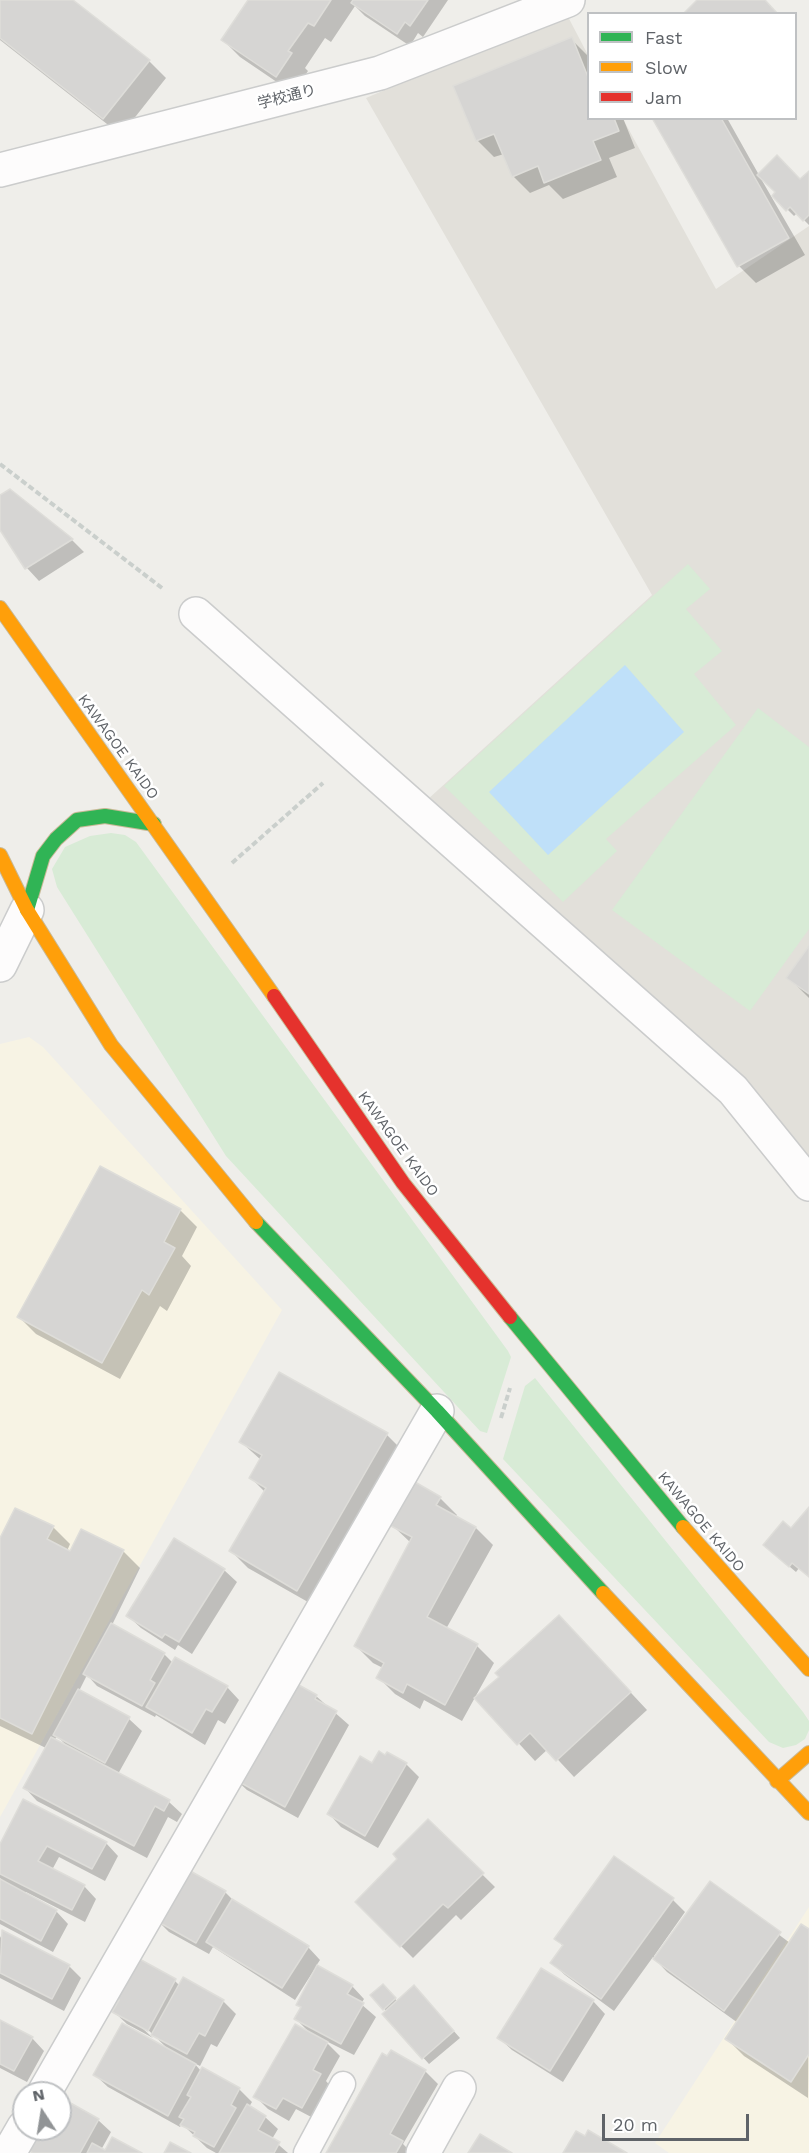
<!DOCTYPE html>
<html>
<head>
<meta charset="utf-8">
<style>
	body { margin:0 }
	#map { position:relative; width:809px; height:2153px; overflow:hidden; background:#efeeea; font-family:"Work Sans",sans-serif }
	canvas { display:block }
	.legend { position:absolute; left:587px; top:12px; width:210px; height:108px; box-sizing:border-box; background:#fff; border:2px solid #bfc1c3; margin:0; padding:8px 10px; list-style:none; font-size:18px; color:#5f6368 }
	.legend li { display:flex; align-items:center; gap:12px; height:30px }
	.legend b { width:30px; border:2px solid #bfc1c3 }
	.north { position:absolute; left:12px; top:2081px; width:60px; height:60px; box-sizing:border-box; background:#fff; border:2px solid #bfc1c3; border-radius:50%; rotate:348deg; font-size:16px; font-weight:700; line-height:24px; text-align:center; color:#5f6368 }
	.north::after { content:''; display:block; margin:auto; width:21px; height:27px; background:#919496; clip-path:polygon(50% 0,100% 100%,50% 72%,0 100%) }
	.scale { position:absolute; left:602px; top:2114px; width:147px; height:27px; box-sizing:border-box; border:3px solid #5f6368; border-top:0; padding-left:8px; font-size:18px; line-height:21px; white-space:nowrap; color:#5f6368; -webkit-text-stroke:4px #fff; paint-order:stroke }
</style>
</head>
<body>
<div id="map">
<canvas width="809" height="2153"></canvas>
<ul class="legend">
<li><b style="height:8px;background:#30b455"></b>Fast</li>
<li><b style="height:8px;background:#ff9f0a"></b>Slow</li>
<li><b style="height:8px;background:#e5322d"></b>Jam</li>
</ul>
<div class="north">N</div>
<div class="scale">20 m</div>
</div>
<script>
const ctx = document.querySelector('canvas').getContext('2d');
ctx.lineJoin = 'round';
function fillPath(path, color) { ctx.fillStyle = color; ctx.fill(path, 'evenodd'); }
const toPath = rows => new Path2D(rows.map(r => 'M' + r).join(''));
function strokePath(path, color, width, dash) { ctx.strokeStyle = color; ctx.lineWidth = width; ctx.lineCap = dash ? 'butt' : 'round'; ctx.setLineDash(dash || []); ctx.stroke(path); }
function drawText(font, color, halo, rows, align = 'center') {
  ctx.font = font + ' "Work Sans","Noto Sans JP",sans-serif'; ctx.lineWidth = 5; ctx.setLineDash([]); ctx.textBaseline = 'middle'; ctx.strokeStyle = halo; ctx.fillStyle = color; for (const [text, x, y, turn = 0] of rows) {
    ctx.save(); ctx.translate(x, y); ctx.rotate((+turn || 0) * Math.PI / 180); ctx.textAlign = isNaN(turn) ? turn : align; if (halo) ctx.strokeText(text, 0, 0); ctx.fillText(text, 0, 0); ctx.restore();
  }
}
const commercial = toPath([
	[29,1037,43,1047,282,1310,0,1817,0,1044],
	[809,1907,809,2153,669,2153,655,2143]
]);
const education = toPath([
	[566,13,588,55,588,118,623,119,716,289,809,226,809,1160,427,800,652,595,366,98]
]);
const green = toPath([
	[688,564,710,589,686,609,722,651,694,674,736,725,606,839,617,851,563,902,444,786],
	[758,708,809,747,809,929,750,1011,612,910],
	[111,833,125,835,136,842,508,1351,511,1357,487,1433,480,1431,226,1156,57,887,52,869,65,847,90,836],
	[535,1378,803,1712,809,1721,809,1730,805,1739,796,1745,783,1748,769,1742,503,1459,525,1386]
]);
const water = toPath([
	[625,665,684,732,548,855,489,792]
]);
const shadow = toPath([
	[0,0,71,0,149,61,166,78,121,135,0,40],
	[250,0,448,0,423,37,418,33,410,46,365,16,355,6,331,42,325,38,305,68,308,71,293,93,240,57,223,40],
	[571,39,588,56,588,118,623,118,635,148,609,158,617,177,563,199,549,185,530,193,513,176,504,154,494,157,477,140],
	[654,118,727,118,759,175,801,181,809,173,809,225,797,213,794,216,774,196,777,192,760,177,805,255,756,283,739,266],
	[10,490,72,540,84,552,39,581,27,568,0,527,0,497],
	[809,948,809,998,788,977],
	[180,1210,197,1227,182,1256,191,1266,167,1311,160,1306,120,1379,36,1334,19,1317],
	[387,1435,404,1452,315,1606,248,1568,231,1551,265,1492,251,1478,261,1460,241,1442],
	[440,1498,457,1515,456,1517,476,1528,493,1545,446,1629,477,1646,494,1663,462,1721,424,1700,420,1709,395,1694,378,1677,383,1668,373,1663,356,1646,411,1543,393,1526],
	[809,1509,809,1576,799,1568,796,1572,771,1551],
	[53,1527,70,1544,67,1551,71,1553,123,1551,140,1568,112,1625,164,1654,173,1663,227,1687,239,1700,225,1724,218,1720,205,1745,156,1715,155,1717,97,1686,87,1675,79,1691,129,1719,142,1731,118,1774,169,1802,182,1814,177,1822,168,1817,147,1858,37,1801,25,1788,46,1748,0,1726,0,1541],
	[57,1736,68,1747,54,1741],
	[224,1570,237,1582,192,1654,178,1645,175,1650,141,1628,128,1616],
	[576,1634,647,1710,574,1777,548,1749,535,1761,477,1698],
	[316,1696,349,1725,298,1818,247,1790,234,1778],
	[387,1754,406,1764,419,1777,378,1848,341,1827,329,1814,372,1765],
	[428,1821,495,1887,461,1920,456,1915,413,1958,357,1902,399,1859],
	[106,1843,118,1856,105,1881,59,1857,52,1870,84,1886,96,1899,85,1922,26,1892,24,1894,56,1911,68,1924,53,1952,0,1924,0,1881,5,1883,0,1878,0,1847],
	[614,1858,673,1900,685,1912,654,1956,656,1957,710,1883,790,1943,809,1931,808,2098,744,2056,727,2039,738,2023,667,1972,653,1957,614,2011,565,1975,552,1963,564,1947,556,1939],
	[225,1892,238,1905,308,1947,320,1960,316,1966,352,1986,364,1999,361,2004,376,2017,354,2055,324,2040,340,2056,326,2081,332,2088,315,2119,296,2109,289,2121,268,2109,255,2096,311,2034,296,2019,302,2008,298,2004,316,1971,314,1970,295,2000,213,1947,209,1954,169,1932,157,1920],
	[3,1932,69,1966,81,1978,64,2011,0,1978,0,1938],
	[175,1981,180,1986,223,2001,236,2014,217,2047,211,2044,200,2066,194,2063,201,2071,239,2089,252,2102,249,2107,265,2117,278,2129,272,2139,288,2153,216,2153,207,2148,182,2124,180,2127,108,2087,95,2075,168,2049,143,2025,141,2027,153,2038,127,2024,114,2012,120,2002,113,1995],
	[383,1986,398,2002,420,1993,460,2038,429,2064,384,2014,387,2012,372,1995],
	[593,2001,605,2014,563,2082,512,2050,499,2038],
	[0,2021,32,2038,44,2051,27,2082,0,2068],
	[425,2071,438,2084,403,2144,412,2153,327,2153],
	[60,2117,98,2120,111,2132,101,2150,139,2153,32,2153,28,2149,60,2129]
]);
const building = toPath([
	[0,0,73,0,150,60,103,119,0,38,0,0],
	[248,0,331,0,314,26,308,23,288,51,292,53,276,77,221,40,248,0],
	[353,0,428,0,410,26,405,22,397,34,351,3,353,0],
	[697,0,765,0,778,14,683,14,697,0],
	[572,37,588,77,588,118,614,118,619,131,593,141,601,160,544,183,538,166,512,177,494,134,476,141,453,86,572,37],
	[652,118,721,118,789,238,737,267,652,118],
	[777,155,800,179,809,171,809,215,803,221,790,207,786,211,772,196,775,192,757,175,777,155],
	[10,489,73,539,25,569,0,530,0,495,10,489],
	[809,946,809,994,786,978,809,946],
	[100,1166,181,1209,164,1242,175,1248,149,1295,142,1290,102,1363,17,1317,100,1166],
	[279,1372,388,1433,297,1591,229,1551,266,1488,249,1478,262,1455,239,1442,279,1372],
	[415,1482,441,1497,436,1505,476,1527,427,1617,478,1644,445,1705,407,1684,403,1693,376,1678,384,1663,354,1646,412,1537,391,1526,415,1482],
	[809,1507,809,1577,792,1563,789,1567,763,1545,783,1521,791,1528,809,1507],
	[15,1508,54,1526,47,1539,70,1551,81,1529,124,1550,32,1734,0,1718,0,1538,15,1508],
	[174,1538,225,1569,179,1642,165,1634,162,1638,126,1616,174,1538],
	[559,1615,631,1692,556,1761,530,1733,517,1745,474,1698,499,1677,495,1673,559,1615],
	[111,1623,165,1653,150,1680,155,1683,142,1706,83,1674,111,1623],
	[175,1657,228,1686,212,1712,206,1709,192,1733,146,1707,175,1657],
	[286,1678,317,1695,315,1699,337,1711,285,1807,232,1778,286,1678],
	[78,1689,130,1717,105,1763,53,1735,78,1689],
	[51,1737,170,1800,164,1811,155,1806,134,1846,23,1788,51,1737],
	[379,1751,385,1755,387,1752,407,1763,365,1836,327,1814,360,1756,372,1763,379,1751],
	[23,1799,107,1842,92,1869,47,1846,38,1861,85,1885,72,1910,0,1874,0,1844,23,1799],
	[428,1819,484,1873,448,1908,443,1904,400,1947,355,1902,397,1859,393,1854,428,1819],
	[614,1856,674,1898,601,1999,550,1963,563,1945,554,1939,614,1856],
	[185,1868,226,1891,196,1943,155,1920,185,1868],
	[0,1879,57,1910,41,1941,0,1919,0,1879],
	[710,1881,781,1932,724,2011,653,1959,710,1881],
	[232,1899,309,1946,282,1988,206,1942,232,1899],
	[801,1924,809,1929,809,2054,791,2082,725,2039,801,1924],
	[2,1930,70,1965,52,1999,0,1973,2,1930],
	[134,1956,176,1979,148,2031,112,2012,119,2000,112,1996,134,1956],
	[317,1965,353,1985,347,1994,364,2003,341,2044,294,2019,301,2007,296,2005,317,1965],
	[541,1968,594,2000,550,2071,497,2038,541,1968],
	[183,1977,224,2000,205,2036,199,2033,187,2054,151,2035,183,1977],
	[383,1984,396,1998,383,2010,370,1995,383,1984],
	[414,1985,454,2031,422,2059,382,2014,414,1985],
	[0,2020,33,2037,14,2071,0,2064,0,2020],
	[122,2023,196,2064,168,2116,93,2075,122,2023],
	[295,2024,328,2042,313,2070,321,2074,302,2108,283,2098,276,2109,253,2097,295,2024],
	[391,2050,426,2070,390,2134,403,2141,396,2153,326,2153,382,2053,387,2056,391,2050],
	[202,2067,240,2088,231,2105,236,2108,214,2147,193,2136,195,2132,180,2125,184,2119,179,2117,191,2097,187,2095,202,2067],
	[67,2101,99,2119,80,2153,33,2153,26,2149,37,2129,60,2129,60,2114,67,2101],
	[247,2104,266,2116,258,2130,280,2142,274,2153,219,2153,247,2104],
	[588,2130,627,2153,563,2153,576,2131,585,2136,588,2130],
	[480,2134,512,2153,468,2153,480,2134],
	[112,2137,142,2153,87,2153,92,2143,105,2150,112,2137],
	[170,2142,191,2153,164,2153,170,2142]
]);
const path = toPath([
	[0,464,162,588],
	[232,863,323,783],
	[501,1418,510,1388]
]);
const lane = toPath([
	[306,2153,343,2084]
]);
const street = toPath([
	[0,170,380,73,568,0],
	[196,614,733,1090,809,1184],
	[0,965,27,910],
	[44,2093,437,1411],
	[9,2153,24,2127],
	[423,2153,459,2088]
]);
const fast = toPath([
	[27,910,43,856,56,839,77,820,105,816,154,824],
	[256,1222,437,1411,603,1593],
	[510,1317,683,1527]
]);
const slow = toPath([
	[0,608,274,996],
	[0,855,27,910,111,1045,256,1222],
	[683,1527,809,1669],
	[603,1593,809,1813],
	[777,1781,809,1753]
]);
const jam = toPath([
	[274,996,403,1183,510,1317]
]);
const streetNames = [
	["学校通り",287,97,-14],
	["KAWAGOE KAIDO",118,747,54],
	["KAWAGOE KAIDO",398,1144,54],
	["KAWAGOE KAIDO",701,1522,50]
];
fillPath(commercial, '#f7f3e4');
fillPath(education, '#e2e0da');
fillPath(green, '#d8ebd6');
fillPath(water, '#bfe0f9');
fillPath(shadow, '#0003');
fillPath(building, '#d6d5d3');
strokePath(building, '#deddd9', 1.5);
strokePath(lane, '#cbcccc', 27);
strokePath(street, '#cbcccc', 36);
strokePath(fast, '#c8b996', 16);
strokePath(slow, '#c8b996', 16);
strokePath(jam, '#c8b996', 16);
strokePath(path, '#cacfcc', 4, [6, 3]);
strokePath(lane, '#fdfcfc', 24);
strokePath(street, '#fdfcfc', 33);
strokePath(fast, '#30b455', 14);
strokePath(slow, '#ff9f0a', 14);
strokePath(jam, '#e5322d', 14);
drawText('15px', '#5f6368', '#fff', streetNames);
</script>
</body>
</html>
